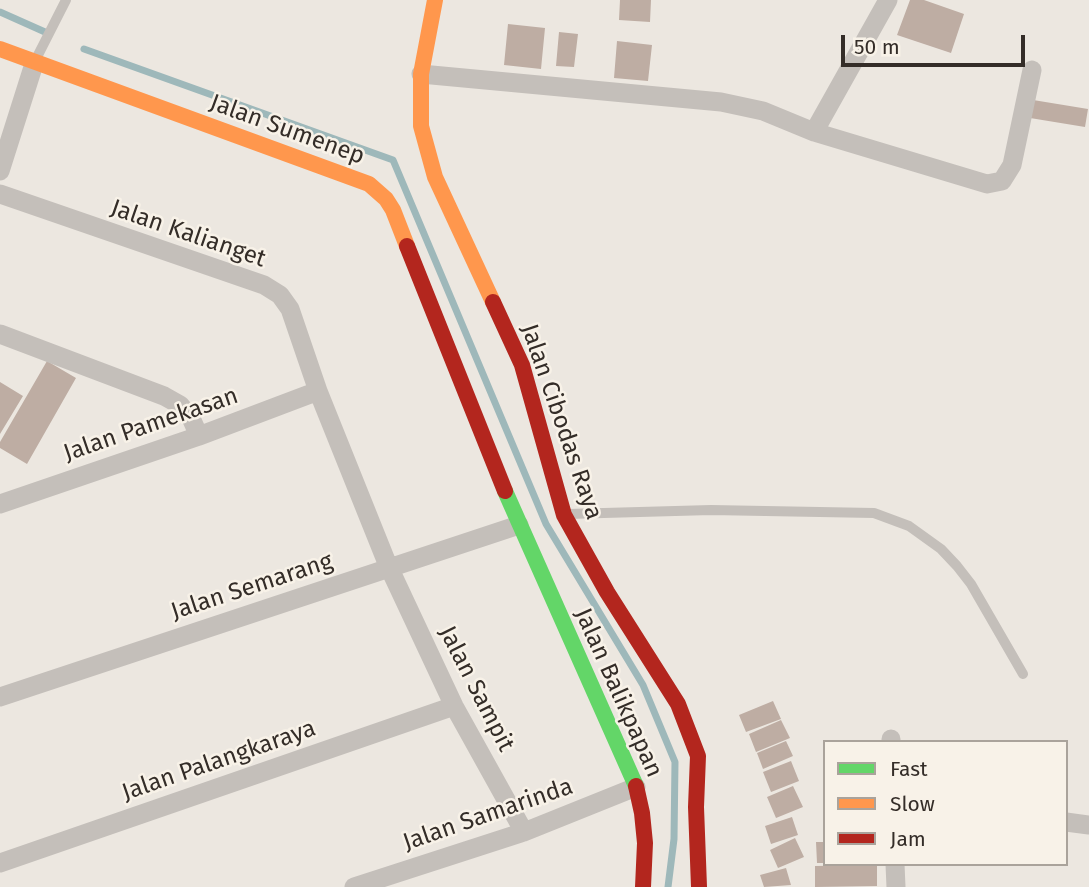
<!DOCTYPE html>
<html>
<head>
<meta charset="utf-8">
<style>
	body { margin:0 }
	#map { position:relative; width:1089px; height:887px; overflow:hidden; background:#ece7e0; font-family:"Fira Sans",sans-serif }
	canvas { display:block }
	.legend { position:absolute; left:823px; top:740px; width:245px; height:126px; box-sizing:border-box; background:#f8f2e8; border:2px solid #aaa39b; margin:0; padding:9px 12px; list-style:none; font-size:21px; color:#342d28 }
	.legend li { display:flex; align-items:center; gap:14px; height:35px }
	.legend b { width:35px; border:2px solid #aaa39b }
	.scale { position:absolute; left:841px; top:35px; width:184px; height:32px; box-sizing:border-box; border:4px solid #342d28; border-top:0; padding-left:9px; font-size:21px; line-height:24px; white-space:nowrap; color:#342d28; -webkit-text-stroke:5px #f8f2e8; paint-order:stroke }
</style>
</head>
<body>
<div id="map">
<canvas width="1089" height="887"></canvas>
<ul class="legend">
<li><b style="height:9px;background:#63d668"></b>Fast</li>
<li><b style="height:9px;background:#ff974d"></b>Slow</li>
<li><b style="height:9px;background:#b3261e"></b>Jam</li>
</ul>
<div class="scale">50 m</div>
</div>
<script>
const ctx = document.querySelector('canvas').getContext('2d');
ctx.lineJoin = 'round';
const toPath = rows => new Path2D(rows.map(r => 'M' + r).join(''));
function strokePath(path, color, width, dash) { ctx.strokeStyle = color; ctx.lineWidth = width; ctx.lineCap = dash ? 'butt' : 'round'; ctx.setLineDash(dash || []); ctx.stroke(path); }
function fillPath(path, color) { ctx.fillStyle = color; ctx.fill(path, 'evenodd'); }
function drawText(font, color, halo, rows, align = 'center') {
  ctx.font = font + ' "Fira Sans",sans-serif'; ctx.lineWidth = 5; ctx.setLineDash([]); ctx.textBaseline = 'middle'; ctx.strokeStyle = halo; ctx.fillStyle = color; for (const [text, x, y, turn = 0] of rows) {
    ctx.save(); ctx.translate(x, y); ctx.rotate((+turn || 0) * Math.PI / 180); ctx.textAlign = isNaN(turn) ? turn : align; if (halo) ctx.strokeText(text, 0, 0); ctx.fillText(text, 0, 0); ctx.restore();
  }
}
const stream = toPath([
	[0,12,45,32],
	[84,49,393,160,546,524,643,685,675,762,674,839,668,887]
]);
const building = toPath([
	[620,0,651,0,650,22,619,20],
	[910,0,924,0,964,14,951,53,897,35],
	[508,24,545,28,541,69,504,65],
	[559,32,578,34,574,67,556,66],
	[617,41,652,45,648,81,614,78],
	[1027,99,1088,109,1085,127,1024,117],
	[47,361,76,378,27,464,0,448,0,442],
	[0,382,23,396,0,434],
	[773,701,781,719,746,732,739,715],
	[781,720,790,738,756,752,749,734],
	[786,741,793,756,763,769,757,753],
	[791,761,799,781,771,792,763,772],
	[793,786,803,807,776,818,767,797],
	[792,817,798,835,771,844,765,826],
	[795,838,804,857,778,868,770,850],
	[816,842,825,842,825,863,817,863],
	[877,865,877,886,815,887,815,866],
	[786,868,791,885,764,887,760,875]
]);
const lane = toPath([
	[36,59,66,0],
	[568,514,711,510,874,513,909,526,941,549,957,566,971,584,1023,674]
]);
const street = toPath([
	[421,74,721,102,763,111,814,132,987,184,1002,181,1012,165,1032,70],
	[814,132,888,0],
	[0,171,34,64],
	[0,194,264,285,280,295,290,309,318,391,387,563,454,706,524,832],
	[0,334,164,396,180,405,191,418,199,436],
	[0,504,199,436,318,391],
	[0,697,519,525],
	[891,739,891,742],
	[1066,822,1089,825],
	[0,863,454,706],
	[895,864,896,887],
	[354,887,524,832,636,787]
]);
const fast = toPath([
	[505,491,636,786]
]);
const slow = toPath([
	[435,0,421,74,421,126,435,177,493,302],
	[0,49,369,184,386,199,393,210,407,246]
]);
const jam = toPath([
	[407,246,505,491],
	[493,302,522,365,564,515,607,592,678,704,698,756,696,807,699,887],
	[636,786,642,813,645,843,643,887]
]);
const streetNames = [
	["Jalan Sumenep",287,130,20],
	["Jalan Kalianget",188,234,19],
	["Jalan Cibodas Raya",561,422,71],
	["Jalan Pamekasan",151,425,-19],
	["Jalan Semarang",252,587,-18],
	["Jalan Sampit",476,689,63],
	["Jalan Balikpapan",618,693,66],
	["Jalan Palangkaraya",219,761,-19],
	["Jalan Samarinda",488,815,-19]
];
strokePath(stream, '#9eb8ba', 7);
fillPath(building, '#beada3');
strokePath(lane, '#c4bfba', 10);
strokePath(street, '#c4bfba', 19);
strokePath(fast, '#63d668', 16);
strokePath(slow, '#ff974d', 16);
strokePath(jam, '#b3261e', 16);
drawText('24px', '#342d28', '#f8f2e8', streetNames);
</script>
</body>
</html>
